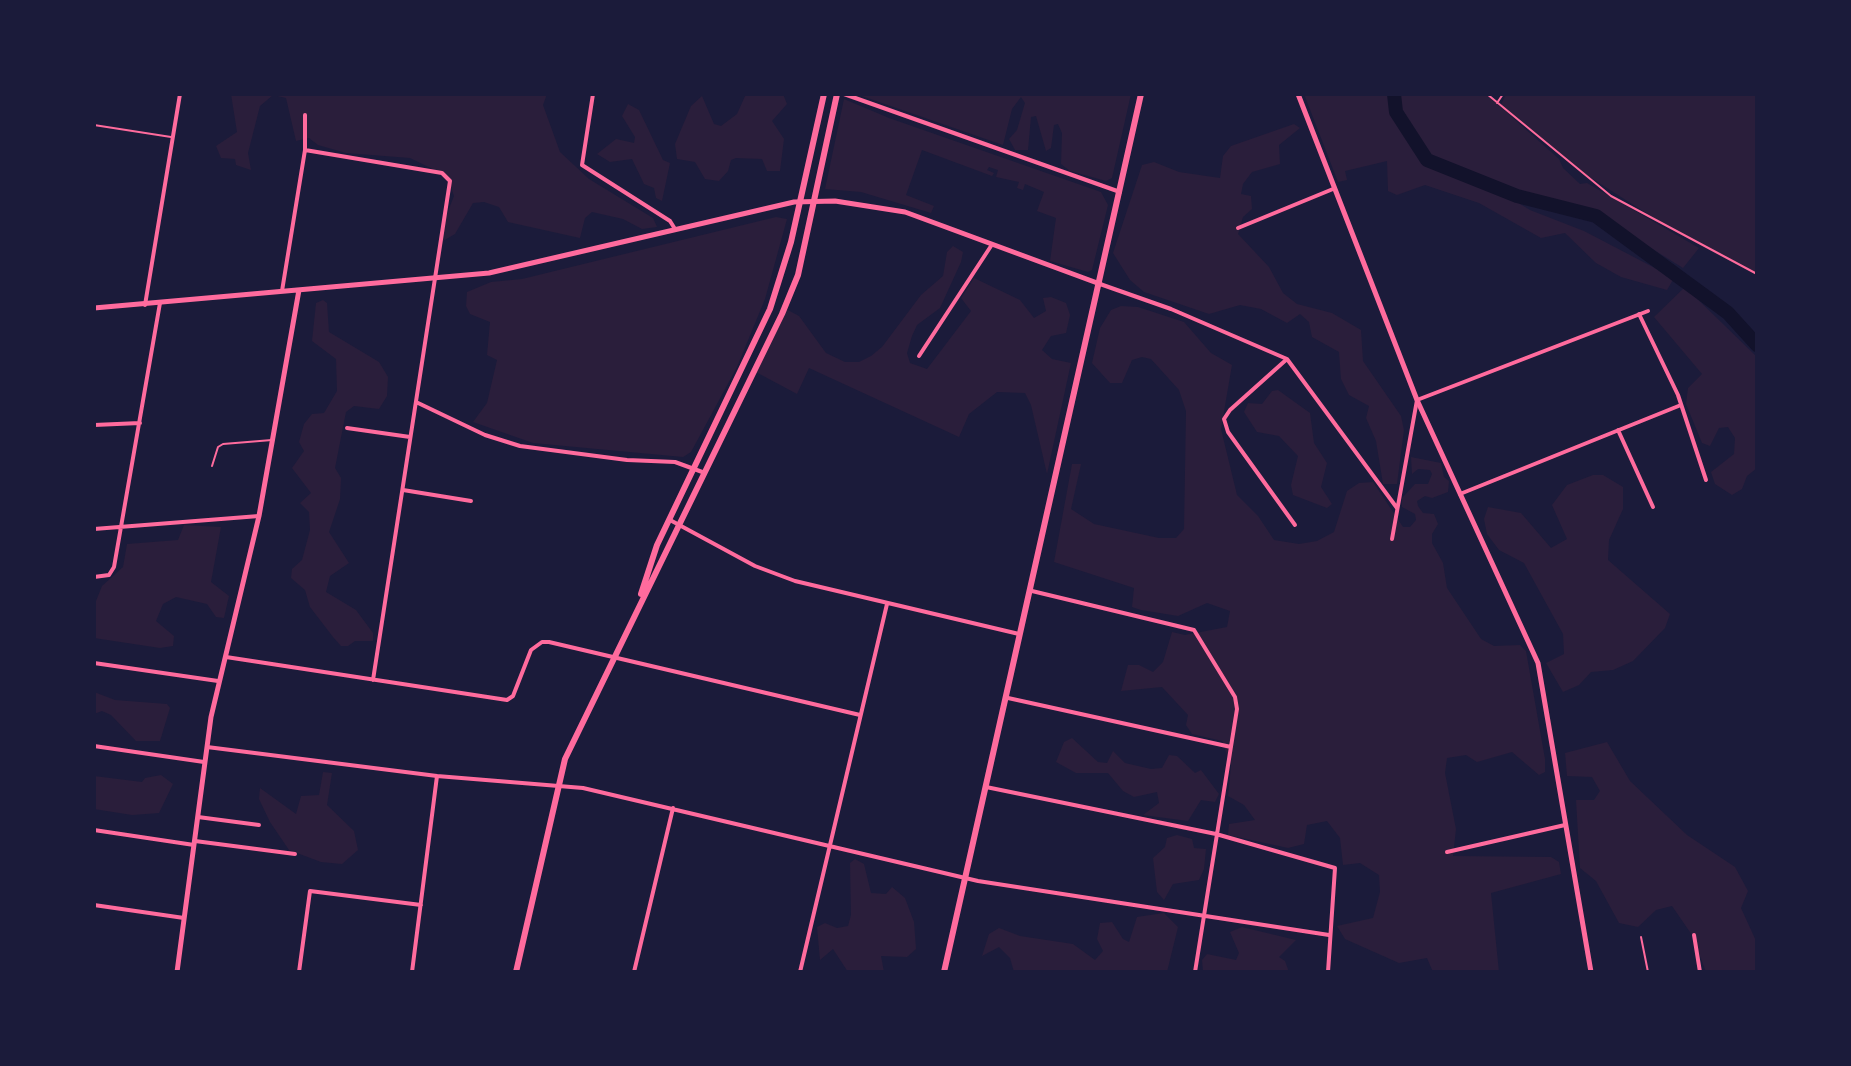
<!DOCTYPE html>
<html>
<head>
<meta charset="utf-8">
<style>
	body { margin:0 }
	#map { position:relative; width:1851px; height:1066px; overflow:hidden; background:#1b1b3a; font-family:"IBM Plex Sans",sans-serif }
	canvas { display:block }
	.frame { position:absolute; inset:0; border:96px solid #1b1b3a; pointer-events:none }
</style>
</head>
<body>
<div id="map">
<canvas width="1851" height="1066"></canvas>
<div class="frame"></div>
</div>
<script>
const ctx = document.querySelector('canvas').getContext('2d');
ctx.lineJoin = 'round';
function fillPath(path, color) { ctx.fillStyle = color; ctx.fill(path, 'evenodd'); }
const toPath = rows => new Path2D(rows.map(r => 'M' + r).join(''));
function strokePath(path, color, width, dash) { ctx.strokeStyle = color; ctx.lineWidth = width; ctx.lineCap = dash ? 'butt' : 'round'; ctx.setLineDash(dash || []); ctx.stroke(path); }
const green = toPath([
	[231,94,547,94,543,105,560,152,589,179,653,218,657,227,642,229,623,219,592,212,585,218,580,238,508,222,499,207,484,202,473,203,455,234,443,241,443,224,454,196,447,176,410,158,346,153,318,145,309,138,296,141,286,98,273,95,260,106,248,153,251,170,236,165,235,159,221,158,216,146,237,132],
	[746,94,783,94,787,104,772,121,784,139,780,171,767,171,762,159,736,158,731,160,728,171,719,181,705,179,695,162,677,159,675,144,691,106,702,96,714,124,721,126,737,114],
	[856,94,1131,94,1112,178,1106,181,1070,171,1061,164,1062,133,1058,124,1054,125,1051,148,1046,151,1036,116,1031,117,1028,150,1015,150,1009,139,1017,130,1025,103,1021,97,1012,109,1003,145],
	[1304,94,1486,94,1559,159,1563,168,1580,184,1587,183,1699,248,1683,268,1601,217,1492,187,1530,210,1584,231,1674,278,1667,290,1621,277,1596,263,1565,233,1541,238,1479,203,1425,185,1397,195,1388,191,1387,161,1345,171,1347,180,1338,182],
	[1506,94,1757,94,1757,274,1676,232,1585,174,1500,107],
	[844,99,889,118,1101,192,1108,205,1092,270,1088,272,1050,261,1056,218,1037,211,1044,192,1025,184,1023,190,1017,188,1019,182,996,177,998,170,989,167,987,170,994,173,992,176,922,150,906,195,934,206,931,213,861,192,825,189],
	[628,104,639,110,663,160,670,163,662,201,656,198,654,188,644,184,632,159,610,162,597,154,616,139,634,143,635,137,622,116],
	[1294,124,1300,128,1279,145,1280,164,1252,172,1243,184,1241,194,1251,196,1252,209,1243,217,1238,234,1269,267,1283,293,1297,304,1332,313,1361,330,1363,361,1401,416,1404,430,1397,484,1383,484,1376,441,1366,418,1369,406,1349,395,1341,379,1339,352,1312,337,1309,322,1300,314,1287,323,1261,309,1240,305,1209,314,1144,292,1130,280,1113,253,1142,165,1154,162,1179,172,1220,178,1223,156,1231,146],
	[776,217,787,219,765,299,737,367,691,452,683,457,533,443,473,422,487,403,497,360,487,355,490,322,470,314,466,306,467,292,491,282,522,279],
	[953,246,963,252,961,262,940,308,917,325,912,336,907,353,910,363,927,369,971,311,961,298,974,278,1020,300,1034,318,1046,311,1043,298,1051,297,1066,303,1070,315,1066,333,1051,336,1042,350,1052,359,1071,363,1047,474,1031,405,1025,393,997,392,969,414,959,437,809,368,797,394,754,371,784,308,799,316,826,353,845,362,859,362,871,356,882,347,921,295,943,276,947,252],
	[1685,287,1757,357,1757,468,1747,476,1742,489,1732,495,1715,484,1711,472,1734,454,1735,438,1728,427,1719,428,1710,446,1702,443,1686,404,1688,388,1702,374,1654,317],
	[323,300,327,303,329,332,379,362,388,377,387,396,379,409,354,406,346,412,335,468,341,478,340,499,329,532,349,563,330,576,326,592,356,610,373,633,373,641,355,641,348,646,341,646,333,637,310,607,305,590,291,578,292,569,302,560,310,530,309,512,300,503,311,493,292,468,304,451,299,442,304,424,312,414,324,413,337,391,336,359,312,341,316,303],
	[1121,306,1138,307,1184,322,1211,353,1232,365,1221,429,1237,495,1258,516,1274,540,1299,544,1317,541,1334,532,1347,491,1359,483,1373,482,1403,527,1410,527,1416,520,1415,514,1402,507,1402,498,1415,484,1428,484,1432,474,1430,470,1418,469,1412,474,1411,457,1441,463,1444,477,1449,481,1448,492,1432,498,1425,496,1417,501,1418,506,1423,513,1434,514,1438,524,1432,534,1432,543,1443,563,1447,588,1481,639,1494,646,1520,645,1526,651,1545,759,1545,772,1539,775,1512,752,1477,762,1466,755,1447,758,1445,773,1456,829,1453,856,1551,857,1559,862,1561,874,1491,893,1499,972,1433,972,1427,958,1399,963,1345,939,1337,926,1373,918,1380,892,1379,875,1360,863,1343,865,1340,838,1327,821,1307,825,1304,844,1288,848,1228,835,1229,824,1255,820,1244,805,1228,796,1231,766,1222,741,1192,734,1186,725,1188,715,1162,687,1121,691,1128,665,1139,665,1153,672,1163,662,1172,632,1185,635,1227,627,1230,611,1207,603,1178,616,1141,610,1132,607,1134,588,1054,562,1072,464,1081,464,1071,509,1094,524,1159,538,1176,538,1184,529,1186,411,1179,390,1151,359,1142,357,1132,360,1122,383,1110,383,1092,363,1100,328,1111,310],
	[1278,390,1310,413,1314,443,1327,463,1321,487,1332,504,1327,508,1293,495,1291,485,1298,456,1279,436,1257,432,1244,412,1248,403,1262,404,1272,391],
	[1593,475,1603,475,1623,487,1623,509,1609,540,1608,560,1670,614,1665,628,1633,661,1613,670,1591,672,1579,685,1563,692,1546,663,1564,654,1563,634,1524,563,1499,550,1487,534,1484,519,1488,507,1521,513,1551,548,1567,539,1552,505,1567,485],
	[184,525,221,527,211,582,229,596,224,618,216,617,207,604,176,597,163,604,156,621,174,636,173,646,160,648,94,638,94,606,102,586,123,567,127,544,178,540],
	[94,692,115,700,167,704,170,708,160,741,136,741,111,715,102,711,94,714],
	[1072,738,1098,762,1107,763,1113,751,1125,763,1151,769,1162,768,1169,755,1177,756,1195,773,1201,770,1219,794,1215,802,1201,800,1188,821,1143,815,1159,803,1157,792,1134,797,1123,791,1108,773,1076,773,1056,762,1064,742],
	[1607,742,1630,781,1687,835,1735,867,1748,891,1741,908,1757,943,1757,972,1706,972,1692,935,1672,906,1656,910,1638,927,1619,923,1596,881,1580,868,1576,800,1594,800,1600,791,1592,777,1567,776,1565,753],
	[323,772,332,773,327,805,354,831,358,850,342,864,321,862,289,850,270,822,259,799,260,788,296,814,301,796,319,795],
	[161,775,173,784,159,813,132,815,94,809,94,776,142,782,145,778],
	[1177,835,1192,839,1194,848,1206,849,1204,869,1199,880,1173,884,1164,900,1157,892,1153,858,1165,847,1167,838],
	[855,859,864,864,871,893,886,894,892,887,905,898,914,922,916,949,907,957,881,956,884,972,848,972,833,949,820,960,817,927,825,923,837,928,848,926,851,915,850,863],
	[1164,913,1178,927,1167,972,1014,972,1010,958,999,947,982,956,989,934,999,928,1020,936,1073,944,1095,960,1103,951,1097,939,1100,923,1112,922,1123,939,1129,942,1137,917],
	[1242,927,1296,940,1279,957,1285,961,1289,972,1203,972,1202,960,1207,954,1236,960,1239,953,1230,932]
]);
const river = toPath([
	[1394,94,1396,112,1427,160,1517,196,1596,216,1728,313,1757,345]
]);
const path = toPath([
	[1487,94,1611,196,1757,274],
	[1497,103,1503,94]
]);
const service = toPath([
	[94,125,171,137],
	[212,466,218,447,223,444,272,440],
	[1641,937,1648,972]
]);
const minor = toPath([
	[593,94,582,165,670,221,675,229],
	[844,94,1120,192],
	[305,150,442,173,450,181,373,680],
	[1238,228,1333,189],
	[1100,284,1171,309,1287,359,1397,508],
	[282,291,305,150,305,115],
	[145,305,180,94],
	[1639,314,1678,395,1706,480],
	[919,356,991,246],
	[1287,359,1230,410,1224,419,1228,432,1295,525],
	[416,402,485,435,520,446,627,460,675,462,705,473],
	[94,425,140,423],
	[347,428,410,437],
	[1618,430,1653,507],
	[403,490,471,501],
	[1460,494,1681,405],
	[670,520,755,566,795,581,1019,634],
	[94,529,259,516],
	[1392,539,1417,400,1648,311],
	[94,577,109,575,114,567,160,303],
	[1032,591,1194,630,1235,697,1237,709,1195,972],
	[226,657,507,700,513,696,531,650,542,642,549,642,860,715],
	[94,663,218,681],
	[1008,698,1231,747],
	[94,746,204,762],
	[207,747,437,776,583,788,978,881,1329,935],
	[986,787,1216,834,1335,868,1328,972],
	[198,817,259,825],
	[94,830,194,845],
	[195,841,295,854],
	[1447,852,1565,825],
	[94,905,184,918],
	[1694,935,1700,972],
	[299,972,310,891,421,905],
	[412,972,437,776],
	[634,972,673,808],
	[800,972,887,604]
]);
const tertiary = toPath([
	[1298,94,1417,400,1538,663,1591,972],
	[94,308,489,273,794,202,835,201,905,212,1100,284],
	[177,972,211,717,259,516,299,290]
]);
const secondary = toPath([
	[944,972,1141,94]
]);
const primary = toPath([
	[641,594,657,545,770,309,791,242,824,94],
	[516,972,565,759,782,314,798,275,837,94]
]);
fillPath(green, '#2a1e3b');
strokePath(river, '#12122b', 14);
strokePath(path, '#ff6b9d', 2);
strokePath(service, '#ff6b9d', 2);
strokePath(minor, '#ff6b9d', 4);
strokePath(tertiary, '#ff6b9d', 5);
strokePath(secondary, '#ff6b9d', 6);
strokePath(primary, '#ff6b9d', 6);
</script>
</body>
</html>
